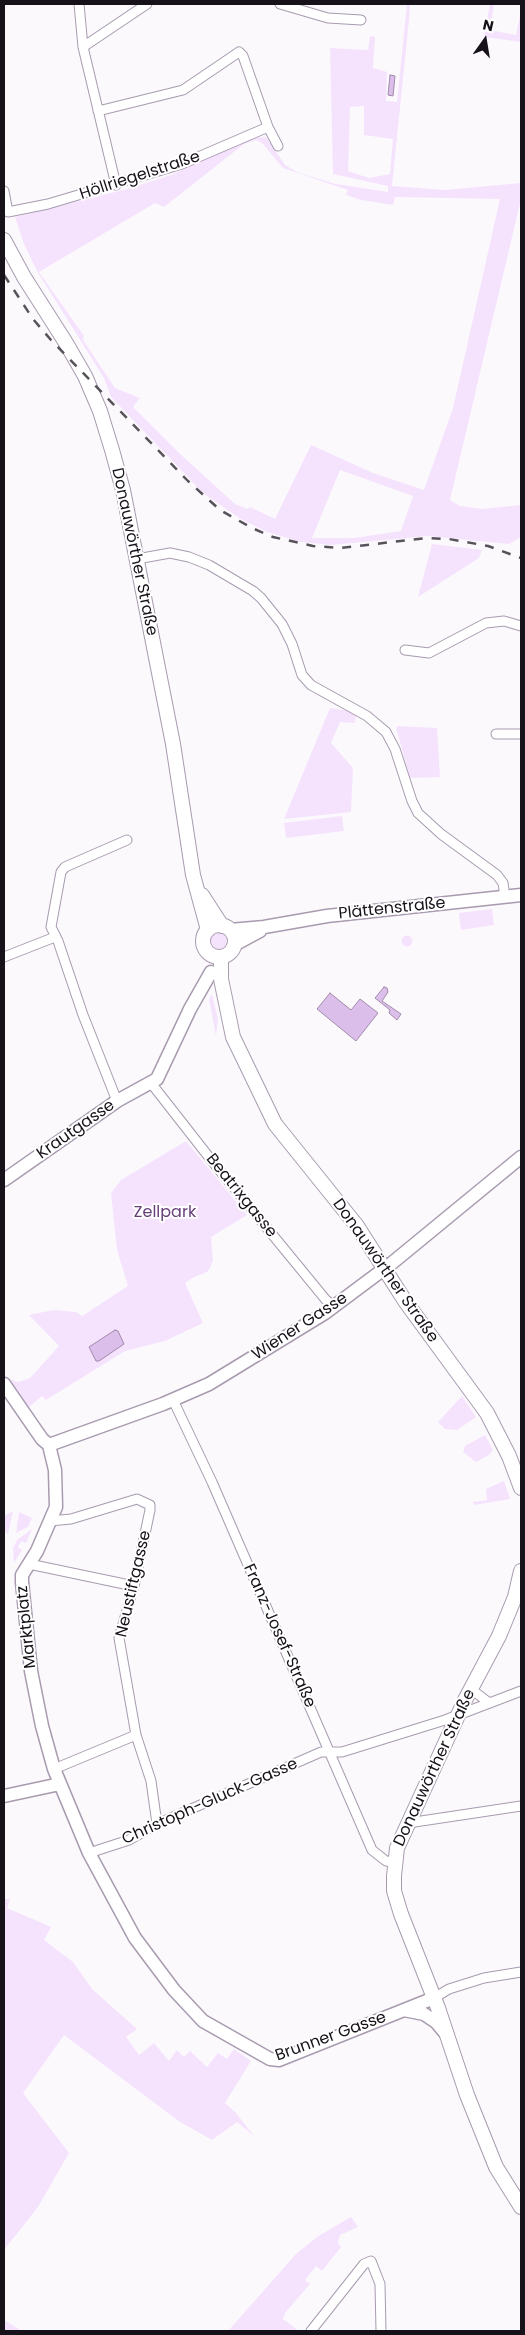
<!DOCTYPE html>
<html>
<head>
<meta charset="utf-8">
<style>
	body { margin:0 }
	#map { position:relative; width:525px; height:2335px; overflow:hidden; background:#fcf9fd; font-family:Poppins,sans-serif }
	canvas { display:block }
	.frame { position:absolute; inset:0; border:5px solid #17121a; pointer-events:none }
	.north { position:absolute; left:460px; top:15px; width:50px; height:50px; -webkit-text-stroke:4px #fff; paint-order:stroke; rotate:13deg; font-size:14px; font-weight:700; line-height:20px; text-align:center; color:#17121a }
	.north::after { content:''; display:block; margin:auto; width:18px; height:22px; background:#17121a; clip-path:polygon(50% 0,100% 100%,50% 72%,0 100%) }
</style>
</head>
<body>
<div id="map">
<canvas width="525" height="2335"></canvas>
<div class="frame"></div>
<div class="north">N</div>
</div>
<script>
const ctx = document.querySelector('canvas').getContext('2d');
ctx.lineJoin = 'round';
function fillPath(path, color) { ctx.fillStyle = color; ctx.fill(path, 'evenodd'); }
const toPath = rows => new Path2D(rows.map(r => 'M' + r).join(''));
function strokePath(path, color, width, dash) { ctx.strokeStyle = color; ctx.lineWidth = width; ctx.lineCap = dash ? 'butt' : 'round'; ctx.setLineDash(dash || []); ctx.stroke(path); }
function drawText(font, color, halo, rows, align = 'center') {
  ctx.font = font + ' Poppins,sans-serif'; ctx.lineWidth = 4; ctx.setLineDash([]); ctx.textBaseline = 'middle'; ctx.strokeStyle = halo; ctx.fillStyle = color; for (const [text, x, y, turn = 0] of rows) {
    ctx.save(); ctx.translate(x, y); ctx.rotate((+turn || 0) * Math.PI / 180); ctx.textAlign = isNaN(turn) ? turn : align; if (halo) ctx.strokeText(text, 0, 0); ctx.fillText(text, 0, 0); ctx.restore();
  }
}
const green = toPath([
	[407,4,410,4,409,20,392,186,444,190,521,183,521,199,450,500,460,506,482,509,521,505,521,537,509,544,428,536,331,545,301,542,267,532,241,519,203,493,111,397,104,378,37,271,24,244,15,217,127,189,171,175,253,138,266,137,285,165,299,173,336,184,388,192,388,186,333,174,330,48,368,50,370,36,375,37,373,68,387,72,386,101,397,102],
	[364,106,364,135,393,139,390,174,369,178,348,171,350,107],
	[256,140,262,143,283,168,348,190,346,195,361,200,393,205,395,197,500,199,453,408,424,490,373,473,311,445,275,519,250,507,248,509,235,504,178,452,133,407,140,398,115,388,83,340,84,336,39,272,155,203,164,207,244,144],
	[340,470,413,496,401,531,354,538,312,538],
	[490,4,494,4,490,30,516,35,521,11,521,42,484,37],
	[432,544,482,550,479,558,418,597],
	[330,708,356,712,355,723,340,722,331,743,353,768,351,812,284,819],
	[398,726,437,728,440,777,410,778,396,728],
	[342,816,344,831,286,838,284,823],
	[492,909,494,925,461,930,459,913],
	[217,932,223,933,227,939,225,947,220,949,215,949,211,943,211,937],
	'401.5 941a5.5 5.5 0 1 1 11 0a5.5 5.5 0 1 1-11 0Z',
	[212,994,218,1019,216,1036,209,999],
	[186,1141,247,1215,211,1237,213,1260,210,1268,207,1272,194,1277,185,1283,203,1323,165,1341,125,1351,46,1400,42,1396,29,1407,6,1378,18,1382,30,1378,59,1346,29,1315,53,1310,76,1312,82,1316,128,1286,117,1250,111,1193,121,1180],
	[462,1396,476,1417,457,1430,445,1429,438,1422],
	[485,1435,493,1450,489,1455,476,1462,463,1452,465,1446],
	[504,1481,510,1499,474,1505,473,1502,487,1500,486,1489],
	[13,1511,8,1534,4,1531,4,1516],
	[19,1512,32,1518,28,1527,16,1533],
	[32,1529,26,1543,21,1541,18,1547,22,1550,14,1563,13,1548,17,1540],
	[4,1899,10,1899,7,1908,51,1927,44,1940,73,1962,92,1989,137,2029,126,2037,139,2055,154,2043,169,2061,177,2050,184,2057,190,2051,207,2067,218,2053,227,2059,234,2049,251,2061,225,2103,236,2113,254,2136,237,2122,212,2140,180,2122,64,2035,23,2093,69,2153,38,2207,4,2250],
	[351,2217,358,2227,340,2235,338,2243,341,2247,322,2271,316,2266,305,2280,310,2284,285,2313,283,2319,299,2331,228,2331,296,2254,317,2237],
	[4,2320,22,2331,4,2331]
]);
const water = toPath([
	[390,75,395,76,393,96,388,95,390,75],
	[384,987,387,988,388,992,382,1001,401,1014,397,1020,389,1013,390,1010,375,998,384,987],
	[330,993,351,1010,360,999,378,1013,356,1041,317,1009,330,993],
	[115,1330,118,1331,124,1344,99,1361,96,1361,89,1347,115,1330]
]);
const street = toPath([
	[79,4,83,47,116,185],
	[280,4,328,18,361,20],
	[83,47,147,4],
	[98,111,183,90,239,52,243,56,268,127,278,146],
	[4,191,8,212,48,204,182,164,268,127],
	[137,559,170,553,189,557,209,565,253,591,261,598,282,624,292,644,302,675,311,685,367,716,386,732,395,749,412,801,418,813,441,834,497,875,503,883,505,897],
	[405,650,429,653,486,623,504,621,521,626],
	[496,734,521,734],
	[4,957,55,937],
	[151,1083,212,1161,326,1300,334,1306],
	[117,1101,83,1015,58,941,51,927,61,872,65,867,127,840],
	[173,1400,212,1482,372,1850,386,1861,394,1862],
	[50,1521,71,1519,137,1499,150,1505,150,1510,134,1586,119,1638,136,1735,151,1781,157,1824],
	[29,1564,134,1586],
	[471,1689,488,1702],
	[54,1769,136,1735],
	[408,1823,521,1806],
	[89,1853,129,1840,157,1824,321,1752,342,1752,445,1720,521,1691],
	[434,1998,449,1989,484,1978,521,1972],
	[311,2331,364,2264,371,2261,380,2284,381,2331]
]);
const secondary = toPath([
	[230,930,264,927,327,916,521,895],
	[234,945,260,931],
	[4,1180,117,1101,157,1079,190,1009,211,972],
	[4,1384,42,1439,49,1445],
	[49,1445,55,1470,56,1507,37,1551,22,1575,22,1582,31,1671,42,1726,54,1769,89,1853,135,1938,174,1990,203,2021,270,2059,279,2060,434,1998],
	[49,1445,163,1404,209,1384,325,1313,392,1263,521,1157],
	[4,1796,60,1784],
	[404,2010,424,2014,436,2022,446,2034]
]);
const primary = toPath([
	[4,240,24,277,66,343,85,376,100,411,112,450,123,490,173,744,193,875,208,930],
	[202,895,222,926],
	'203 941a16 16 0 1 1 32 0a16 16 0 1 1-32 0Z',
	[221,957,221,979,233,1037,275,1124,357,1226,405,1301,487,1413,509,1456,521,1488],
	[521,1571,515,1597,499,1636,465,1700,397,1848,394,1876,394,1891,401,1914,438,2008,467,2095,496,2167,521,2207]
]);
const rail = toPath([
	[4,275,33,319,51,340,188,481,220,510,252,528,273,537,313,546,341,548,426,538,449,539,488,546,521,558]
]);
const streetNames = [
	["Höllriegelstraße",140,176,-18],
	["Donauwörther Straße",134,552,78],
	["Plättenstraße",392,909,-6],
	["Krautgasse",76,1130,-35],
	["Beatrixgasse",241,1196,51],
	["Donauwörther Straße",385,1271,55],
	["Wiener Gasse",300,1327,-33],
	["Neustiftgasse",134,1584,-77],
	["Marktplatz",27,1627,-96],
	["Franz-Josef-Straße",279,1636,66],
	["Donauwörther Straße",435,1768,-65],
	["Christoph-Gluck-Gasse",210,1802,-24],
	["Brunner Gasse",331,2037,-20]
];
const parkNames = [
	["Zellpark",165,1213]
];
fillPath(green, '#f5e3fe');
fillPath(water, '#dcbeea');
strokePath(water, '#a18aac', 1);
strokePath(street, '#a89baf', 11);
strokePath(secondary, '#a89baf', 15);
strokePath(primary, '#a89baf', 16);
strokePath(street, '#fff', 9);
strokePath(secondary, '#fff', 12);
strokePath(primary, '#fff', 14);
strokePath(rail, '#58535a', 2.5, [9, 9]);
drawText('16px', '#17121a', '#fff', streetNames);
drawText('16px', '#674078', '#fff', parkNames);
</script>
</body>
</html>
